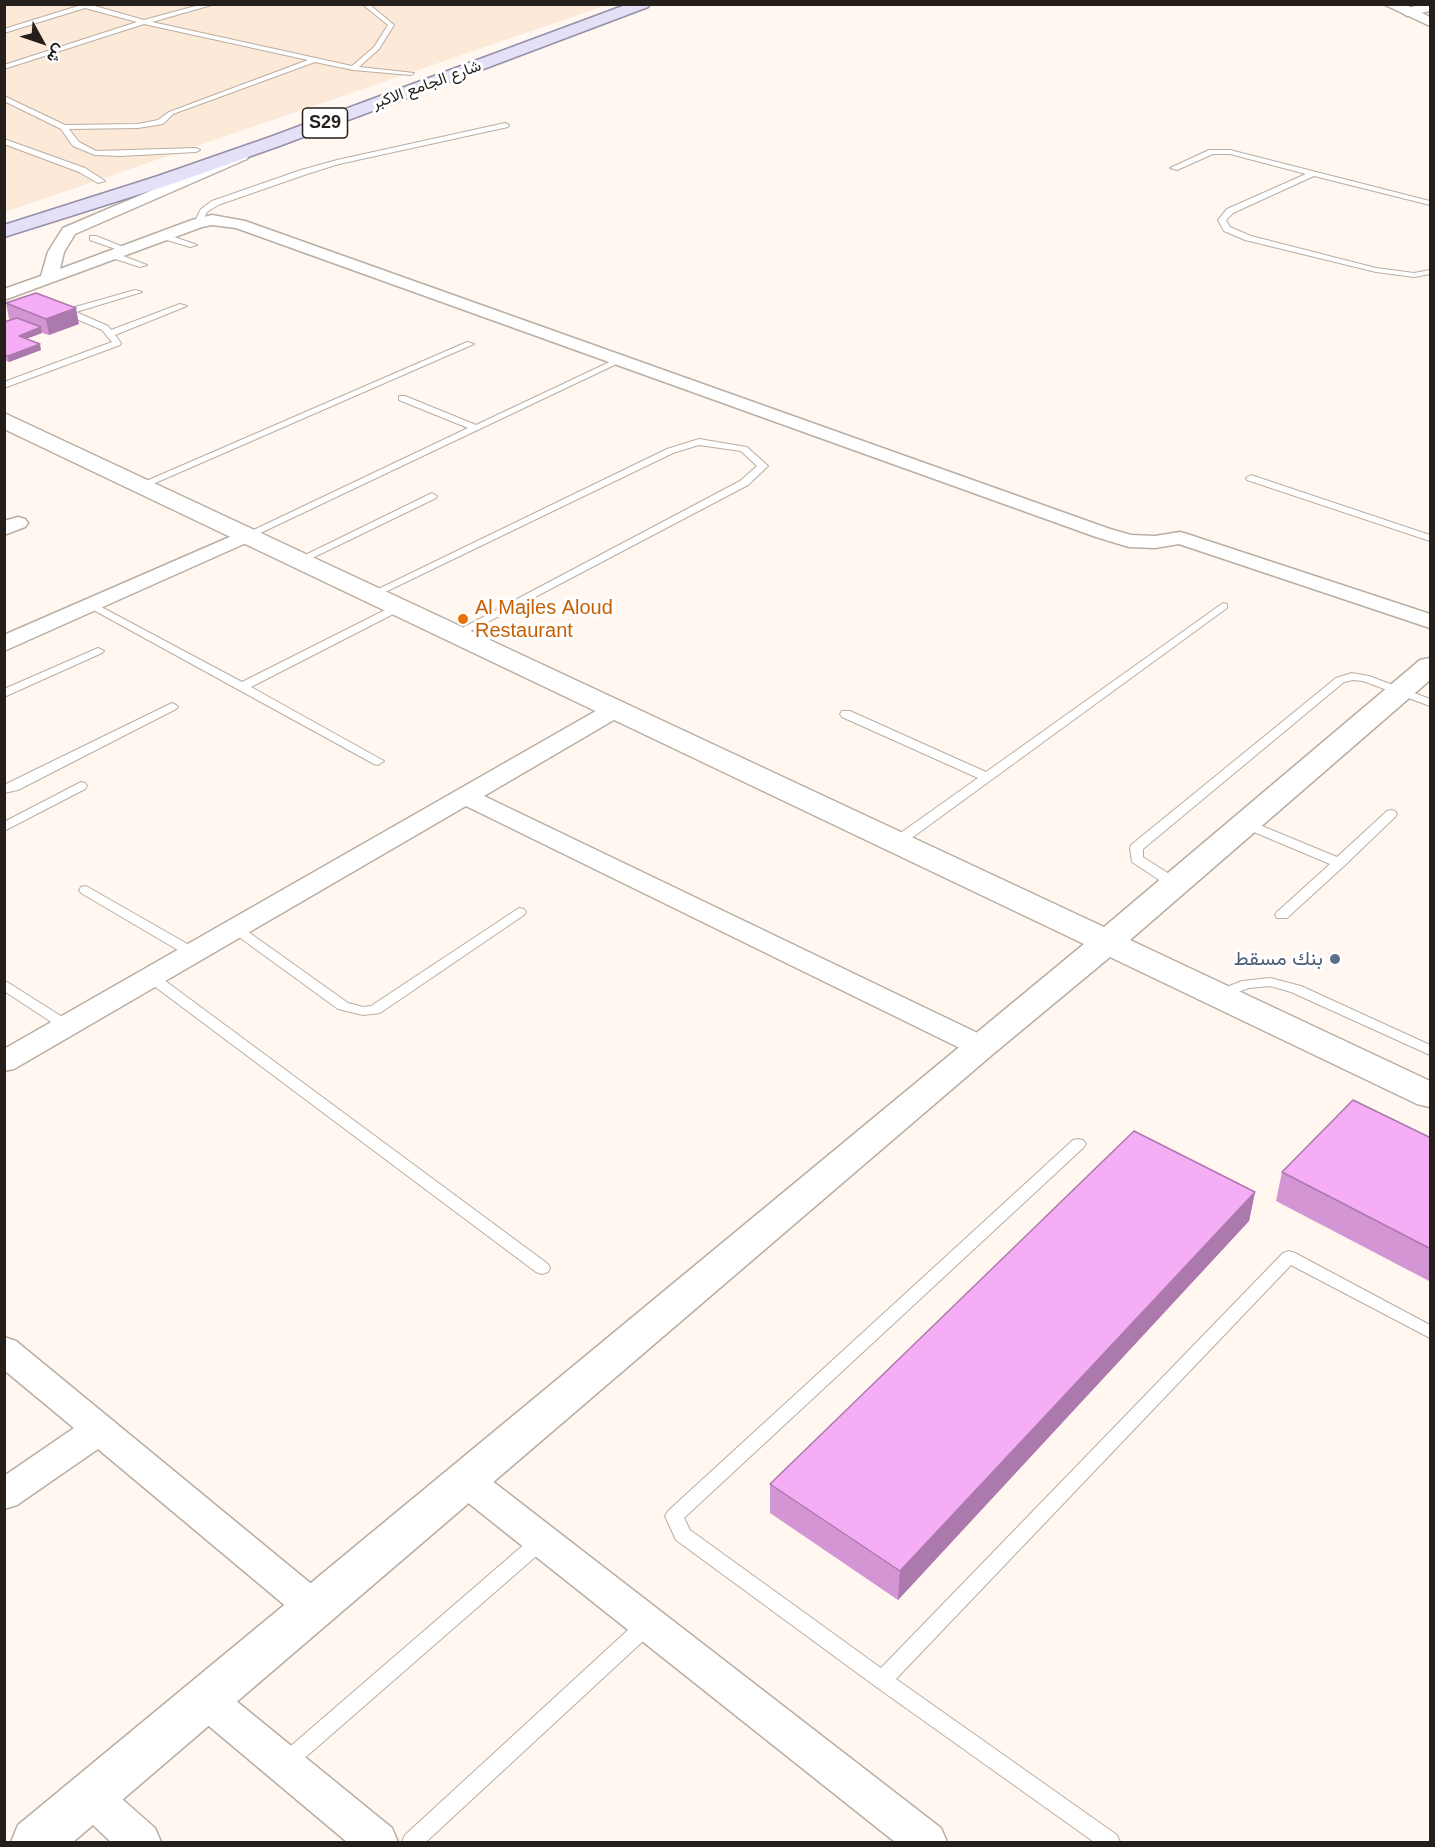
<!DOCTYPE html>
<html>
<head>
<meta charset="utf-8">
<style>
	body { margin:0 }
	#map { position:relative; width:1435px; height:1847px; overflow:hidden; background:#fff7f0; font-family:Arial,Vazirmatn,sans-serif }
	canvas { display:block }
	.frame { position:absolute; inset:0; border:6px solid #241f1b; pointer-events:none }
	.north { position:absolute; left:12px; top:12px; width:60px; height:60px; -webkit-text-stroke:4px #fff; paint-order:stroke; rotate:130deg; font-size:16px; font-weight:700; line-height:24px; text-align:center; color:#241f1b }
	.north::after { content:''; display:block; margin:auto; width:21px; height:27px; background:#241f1b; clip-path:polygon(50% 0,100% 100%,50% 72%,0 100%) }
</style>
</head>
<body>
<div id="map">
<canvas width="1435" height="1847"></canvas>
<div class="frame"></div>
<div class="north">ش</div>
</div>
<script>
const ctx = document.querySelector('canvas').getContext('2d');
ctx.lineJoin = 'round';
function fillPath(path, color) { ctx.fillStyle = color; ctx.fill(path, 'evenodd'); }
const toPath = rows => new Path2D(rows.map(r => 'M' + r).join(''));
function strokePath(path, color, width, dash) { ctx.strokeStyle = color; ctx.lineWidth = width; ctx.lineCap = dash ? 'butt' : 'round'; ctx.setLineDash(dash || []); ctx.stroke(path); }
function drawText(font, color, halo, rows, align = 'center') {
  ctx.font = font + ' Arial,Vazirmatn,sans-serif'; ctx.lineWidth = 6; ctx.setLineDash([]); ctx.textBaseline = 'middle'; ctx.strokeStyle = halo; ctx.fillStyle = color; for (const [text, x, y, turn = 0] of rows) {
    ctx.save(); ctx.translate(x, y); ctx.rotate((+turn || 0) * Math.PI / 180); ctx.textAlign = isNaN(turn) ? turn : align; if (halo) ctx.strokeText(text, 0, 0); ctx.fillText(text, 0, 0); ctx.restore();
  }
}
const built = toPath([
	[4,5,607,5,5,212]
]);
const service = toPath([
	[76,4,88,4,144,20,203,4,215,4,152,22,352,66,374,47,388,25,362,4,369,4,394,25,379,49,359,67,414,73,411,75,353,70,315,62,173,114,163,124,138,128,69,129,79,142,96,151,196,148,200,150,196,152,120,156,95,155,73,146,61,129,4,101,4,96,65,125,138,124,158,120,169,112,308,60,144,24,4,69,4,65,137,22,85,8,4,33,4,29,78,6,76,4],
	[505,123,509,125,508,127,339,164,307,174,218,205,207,212,201,225,194,223,201,209,212,201,301,170,337,160,505,123],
	[4,139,85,168,105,181,98,183,79,172,4,144,4,139],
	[1209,150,1230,150,1430,201,1430,205,1314,176,1233,213,1226,220,1230,227,1251,236,1376,268,1414,273,1430,270,1430,274,1414,277,1376,272,1245,240,1224,231,1218,220,1227,209,1306,174,1230,154,1213,154,1177,170,1170,168,1209,150],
	[160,234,166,234,197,245,190,247,160,238,160,234],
	[90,236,96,236,131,250,124,252,90,240,90,236],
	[109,253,115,253,147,265,140,267,109,257,109,253],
	[135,290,142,292,76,312,108,326,111,330,180,304,187,306,115,335,121,343,120,345,4,388,4,382,112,342,102,330,58,311,58,307,68,309,135,290],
	[467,342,474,344,146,487,138,487,137,485,467,342],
	[618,358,625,360,252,537,248,538,243,535,468,428,399,400,399,396,405,396,476,425,618,358],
	[699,439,747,447,768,466,748,485,461,636,453,636,451,634,740,481,757,466,741,451,699,445,673,453,377,596,373,597,368,594,667,449,699,439],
	[1251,475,1430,535,1430,541,1247,480,1246,478,1251,475],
	[432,493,437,496,436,498,304,562,296,562,295,560,432,493],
	[92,602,242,682,395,605,403,605,403,609,251,687,384,761,378,765,374,764,88,607,88,603,92,602],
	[1223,603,1227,604,1227,608,902,845,892,845,891,842,892,839,978,778,842,717,840,714,842,711,850,711,986,772,1223,603],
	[98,648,104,651,102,653,4,697,4,689,98,648],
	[1352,673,1369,676,1430,699,1430,706,1363,681,1353,680,1344,682,1143,849,1143,857,1180,881,1182,884,1180,887,1170,887,1132,862,1130,848,1131,845,1336,678,1352,673],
	[172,703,176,705,178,707,176,709,18,790,4,793,4,785,172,703],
	[81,782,85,783,87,786,85,789,4,831,4,822,81,782],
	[1391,810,1395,811,1397,814,1395,817,1344,866,1287,918,1277,918,1275,915,1277,912,1330,864,1242,827,1240,824,1242,821,1250,821,1337,857,1387,811,1391,810],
	[86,886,198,950,200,953,198,956,188,956,81,893,79,890,81,887,86,886],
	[519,908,524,909,526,912,524,915,380,1013,363,1015,338,1009,228,929,235,925,240,926,348,1003,363,1007,371,1006,519,908],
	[151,973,156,974,548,1264,550,1268,548,1272,542,1274,536,1272,146,980,144,977,146,974,151,973],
	[1270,978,1301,986,1430,1045,1430,1055,1291,992,1270,986,1249,988,1219,999,1212,995,1214,992,1242,981,1270,978],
	[4,980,72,1023,74,1026,72,1029,62,1029,4,991,4,980],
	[1078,1139,1083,1140,1086,1144,1083,1148,684,1518,690,1530,881,1668,1283,1253,1289,1251,1295,1253,1430,1325,1430,1338,1291,1265,896,1679,1117,1835,1120,1842,1094,1842,875,1686,676,1540,665,1516,668,1511,1073,1140,1078,1139],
	[542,1532,549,1535,551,1540,549,1545,292,1769,285,1772,278,1769,275,1763,278,1757,535,1535,542,1532],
	[648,1616,655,1618,658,1624,655,1630,426,1842,402,1842,405,1835,641,1618,648,1616]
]);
const minor = toPath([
	[1424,4,1430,4,1430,11,1407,16,1401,12,1403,9,1424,4],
	[242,152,249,156,247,159,75,234,64,252,60,269,192,220,212,215,245,221,1110,529,1131,535,1155,536,1180,532,1187,534,1430,614,1430,628,1179,544,1155,548,1129,547,1096,537,236,228,212,225,202,227,4,300,4,289,41,276,48,252,63,228,242,152],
	[18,517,25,519,28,523,25,527,4,535,4,521,18,517],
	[248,529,255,531,258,535,255,539,4,651,4,635,248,529],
	[616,702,624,704,628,709,624,714,484,796,990,1039,994,1046,990,1053,980,1055,970,1053,466,806,14,1069,4,1071,4,1049,608,704,616,702],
	[4,1337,16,1341,326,1596,332,1607,326,1618,313,1623,300,1618,98,1449,17,1505,4,1509,4,1476,74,1428,4,1370,4,1337],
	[465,1466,478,1470,941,1828,947,1842,895,1842,452,1490,447,1480,452,1470,465,1466],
	[205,1682,219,1687,392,1828,398,1842,347,1842,191,1711,185,1699,191,1687,205,1682],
	[90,1777,104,1783,155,1828,161,1842,111,1842,76,1809,70,1796,76,1783,90,1777]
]);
const tertiary = toPath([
	[1383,4,1404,4,1430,17,1430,26,1383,4],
	[4,413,1104,927,1420,660,1430,658,1430,680,1130,940,1430,1081,1430,1107,1417,1104,1110,957,993,1054,73,1842,11,1842,18,1825,1084,944,4,429,4,413]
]);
const primary = toPath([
	[628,4,650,4,648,7,282,145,172,184,4,237,4,225,158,176,270,137,628,4]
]);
const wall = toPath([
	[6,303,79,324,49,335,42,333,26,339,41,350,9,362,4,360,4,322,10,320,9,319],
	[1431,1138,1431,1282,1276,1201,1282,1172],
	[1255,1192,1249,1221,898,1600,770,1513,770,1484]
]);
const shadedWall = toPath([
	[76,308,79,324,49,335,46,319],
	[41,327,42,333,20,341,19,336],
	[40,344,41,350,9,362,8,356],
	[1255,1192,1249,1221,898,1600,900,1571]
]);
const building = toPath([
	[36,293,76,308,46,319,6,303,36,293],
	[17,318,41,327,19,336,40,344,8,356,4,355,4,322,17,318],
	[1353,1100,1431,1138,1431,1249,1282,1172,1353,1100],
	[1134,1131,1255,1192,900,1571,770,1484,1134,1131]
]);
const markers = [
	[463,619,6,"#e8710a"],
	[1335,959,6,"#5c6f8a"]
];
const farStreetnames = [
	["شارع الجامع الاكبر",427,85,-20]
];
const shields = [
	[325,123,45]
];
const shieldNames = [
	["S29",325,123]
];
const foodNames = [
	["Al Majles Aloud",475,608],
	["Restaurant",475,631]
];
const serviceNames = [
	["بنك مسقط",1323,959]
];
fillPath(built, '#fde9d8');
strokePath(service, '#baaea3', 2);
strokePath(minor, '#baaea3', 3);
strokePath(tertiary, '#baaea3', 3);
strokePath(primary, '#948fa7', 3);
fillPath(service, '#fff');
fillPath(minor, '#fff');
fillPath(tertiary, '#fff');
fillPath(primary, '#e3e0f7');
fillPath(wall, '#d395d3');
fillPath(shadedWall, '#ac79ac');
fillPath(building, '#f5adf5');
strokePath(building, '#ac79ac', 1.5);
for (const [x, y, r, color] of markers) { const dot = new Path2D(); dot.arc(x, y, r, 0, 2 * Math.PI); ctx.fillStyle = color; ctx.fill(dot); strokePath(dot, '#fff', 2); }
drawText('16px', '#241f1b', '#fff', farStreetnames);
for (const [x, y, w] of shields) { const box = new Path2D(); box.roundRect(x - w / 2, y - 15, w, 30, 4.5); ctx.fillStyle = '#fff'; ctx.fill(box); strokePath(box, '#241f1b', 1.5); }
drawText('bold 18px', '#241f1b', null, shieldNames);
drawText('20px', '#c56008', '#fff', foodNames, 'left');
drawText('20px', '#4e5e75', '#fff', serviceNames, 'right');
</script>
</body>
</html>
